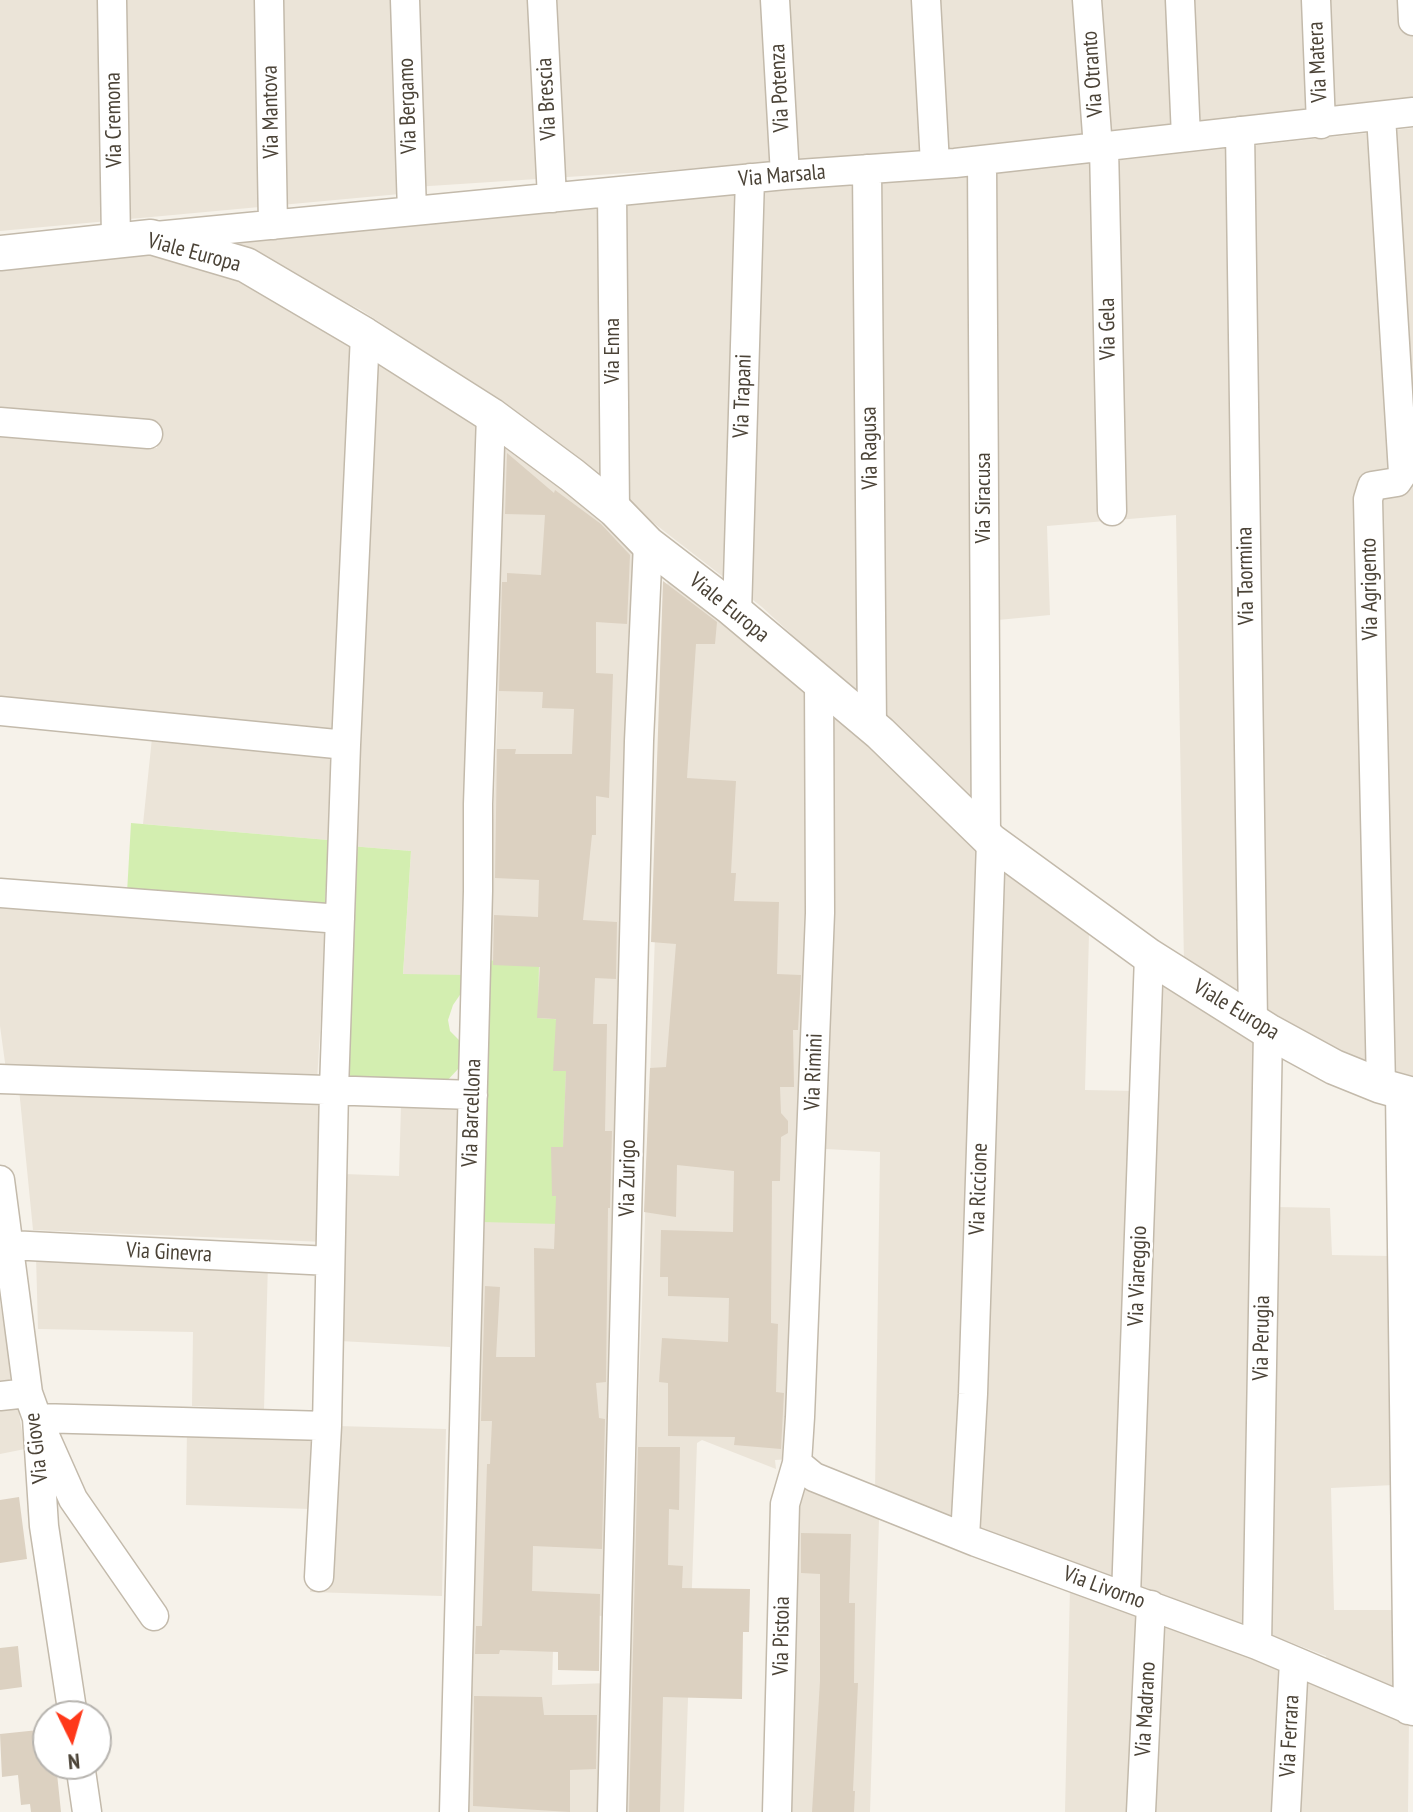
<!DOCTYPE html>
<html>
<head>
<meta charset="utf-8">
<style>
	body { margin:0 }
	#map { position:relative; width:1413px; height:1812px; overflow:hidden; background:#f6f2ea; font-family:"PT Sans Narrow",sans-serif }
	canvas { display:block }
	.north { position:absolute; left:32px; top:1700px; width:80px; height:80px; box-sizing:border-box; background:#fff; border:2px solid #b7b4af; border-radius:50%; rotate:175deg; font-size:22px; font-weight:700; line-height:32px; text-align:center; color:#4b4337 }
	.north::after { content:''; display:block; margin:auto; width:28px; height:36px; background:#ff3819; clip-path:polygon(50% 0,100% 100%,50% 72%,0 100%) }
</style>
</head>
<body>
<div id="map">
<canvas width="1413" height="1812"></canvas>
<div class="north">N</div>
</div>
<script>
const ctx = document.querySelector('canvas').getContext('2d');
ctx.lineJoin = 'round';
function fillPath(path, color) { ctx.fillStyle = color; ctx.fill(path, 'evenodd'); }
const toPath = rows => new Path2D(rows.map(r => 'M' + r).join(''));
function strokePath(path, color, width, dash) { ctx.strokeStyle = color; ctx.lineWidth = width; ctx.lineCap = dash ? 'butt' : 'round'; ctx.setLineDash(dash || []); ctx.stroke(path); }
function drawText(font, color, halo, rows, align = 'center') {
  ctx.font = font + ' "PT Sans Narrow",sans-serif'; ctx.lineWidth = 6; ctx.setLineDash([]); ctx.textBaseline = 'middle'; ctx.strokeStyle = halo; ctx.fillStyle = color; for (const [text, x, y, turn = 0] of rows) {
    ctx.save(); ctx.translate(x, y); ctx.rotate((+turn || 0) * Math.PI / 180); ctx.textAlign = isNaN(turn) ? turn : align; if (halo) ctx.strokeText(text, 0, 0); ctx.fillText(text, 0, 0); ctx.restore();
  }
}
const residential = toPath([
	[0,0,1413,0,1413,100,950,152,399,188,400,194,0,231],
	[1413,128,1413,1080,1368,1065,1275,1023,1184,964,1176,515,1047,526,1050,615,998,620,992,820,762,607,477,386,361,310,239,249,242,233,1112,161],
	[167,253,242,278,358,334,340,732,0,700,0,435,157,448,159,430,0,417,0,271,33,263,132,254],
	[387,357,484,424,467,975,403,975,411,851,350,846,376,368],
	[498,440,645,549,608,1616,554,1615,552,1685,608,1683,604,1812,468,1812,482,1222,568,1020,537,1018,539,964,487,960,498,704],
	[668,567,813,695,790,1459,775,1460,776,1469,702,1440,697,1443,684,1812,624,1812],
	[830,708,1089,934,1085,1090,1136,1091,1119,1588,875,1491,880,1152,826,1149],
	[152,738,336,758,328,840,143,824],
	[0,903,326,933,317,1081,6,1070,0,1026],
	[1155,979,1255,1035,1246,1626,1146,1592,1141,1587],
	[19,1089,326,1098,325,1242,33,1230],
	[401,1106,459,1110,450,1347,340,1341,344,1174,399,1176],
	[1276,1207,1330,1208,1332,1255,1390,1256,1394,1485,1331,1488,1334,1610,1395,1610,1397,1693,1328,1664,1326,1656,1272,1635],
	[36,1256,268,1263,264,1409,192,1406,193,1332,38,1329],
	[0,1302,25,1449,0,1454],
	[337,1426,446,1429,442,1596,310,1592,310,1509,186,1505,187,1427],
	[805,1488,879,1519,870,1812,790,1812,799,1490],
	[1070,1587,1136,1610,1138,1618,1130,1812,1065,1812],
	[1156,1622,1278,1665,1281,1671,1273,1812,1150,1812],
	[1308,1680,1409,1721,1408,1812,1297,1812,1300,1685]
]);
const green = toPath([
	[131,823,328,840,325,907,127,893],
	[350,846,411,851,403,974,467,975,464,989,453,1005,448,1020,450,1031,459,1040,459,1068,444,1084,346,1081],
	[487,960,539,964,538,1018,568,1020,560,1224,482,1222]
]);
const building = toPath([
	[507,453,554,493,555,490,601,524,630,555,627,624,596,622,596,673,613,674,609,798,596,796,596,835,592,835,583,920,617,922,616,979,595,978,593,1024,607,1024,605,1131,612,1131,610,1208,608,1208,606,1382,596,1383,599,1418,605,1419,602,1549,533,1546,532,1591,600,1594,599,1671,558,1670,558,1652,500,1650,499,1654,475,1654,476,1626,482,1626,487,1464,490,1464,492,1421,481,1421,485,1286,500,1287,496,1357,535,1357,534,1248,554,1249,556,1196,552,1196,551,1147,563,1147,566,1071,553,1071,556,1019,537,1018,540,967,493,965,494,915,538,917,539,880,495,878,497,749,516,749,515,754,572,754,574,709,542,708,543,692,499,691,502,582,507,582,507,573,541,575,545,515,505,514],
	[663,581,717,622,715,644,696,644,687,778,736,781,731,873,736,873,734,901,779,902,777,974,801,975,798,1030,793,1030,794,1087,780,1087,781,1113,788,1121,788,1133,781,1137,780,1181,772,1181,771,1323,778,1324,776,1392,784,1393,781,1449,734,1445,735,1437,668,1436,668,1383,659,1382,662,1338,728,1342,729,1298,668,1296,668,1277,660,1277,661,1230,733,1232,734,1171,677,1165,676,1217,644,1212,650,1068,666,1067,676,944,651,942],
	[638,1447,680,1447,679,1510,669,1509,668,1565,683,1566,682,1588,750,1589,749,1632,743,1632,742,1699,663,1697,660,1812,629,1812],
	[19,1497,27,1559,0,1563,0,1500],
	[801,1533,851,1534,849,1603,855,1603,854,1683,858,1683,853,1791,855,1791,854,1812,812,1812,820,1681,820,1574,801,1573],
	[18,1646,22,1687,0,1690,0,1648],
	[474,1696,542,1697,544,1715,597,1715,596,1769,570,1770,570,1812,473,1806],
	[48,1729,48,1764,56,1764,61,1812,31,1812,30,1804,21,1805,18,1775,2,1777,0,1734]
]);
const minor = toPath([
	[112,0,116,239],
	[269,0,273,225],
	[405,0,412,211],
	[542,0,552,198],
	[775,0,785,175],
	[926,0,935,164],
	[1087,0,1098,148],
	[1180,0,1186,137],
	[1316,0,1321,124],
	[1412,0,1413,21],
	[1381,116,1403,473,1397,482,1372,486,1368,499,1381,1086],
	[1240,131,1253,1021],
	[1104,147,1112,511],
	[982,160,986,836],
	[867,169,872,726],
	[612,192,615,510],
	[156,236,785,175,955,163,1413,112],
	[0,422,148,434],
	[737,613,750,178],
	[0,711,346,745],
	[0,893,340,919],
	[0,1079,473,1095],
	[1400,1091,1408,1710],
	[0,1180,28,1393,37,1418,44,1526,73,1716],
	[9,1245,330,1261],
	[0,1396,28,1393],
	[37,1418,327,1426],
	[45,1436,73,1499,154,1616],
	[797,1463,814,1477,976,1542,1257,1645,1413,1711],
	[965,1537,973,1394,991,841],
	[319,1577,327,1426,334,1089,346,745,365,335],
	[1126,1596,1149,956],
	[1257,1645,1268,1031],
	[80,1764,87,1812],
	[454,1812,478,891,478,804,491,415],
	[612,1812,639,741,648,544],
	[777,1812,785,1504,797,1463,800,1417,820,913,819,680],
	[1141,1812,1151,1605],
	[1286,1812,1294,1661]
]);
const tertiary = toPath([
	[0,253,151,237,246,265,365,335,491,415,572,475,615,510,648,544,730,607,880,733,991,841,1149,956,1268,1031,1334,1067,1381,1086,1413,1095]
]);
const streetNames = [
	["Via Matera",1318,62,-93],
	["Via Otranto",1093,74,-94],
	["Via Potenza",780,88,-93],
	["Via Brescia",547,99,-93],
	["Via Bergamo",408,106,-92],
	["Via Mantova",271,112,-91],
	["Via Cremona",114,120,-91],
	["Via Marsala",782,176,-5],
	["Viale Europa",194,253,15],
	["Via Gela",1108,329,-91],
	["Via Enna",613,351,-90],
	["Via Trapani",743,396,-88],
	["Via Ragusa",870,448,-91],
	["Via Siracusa",984,498,-90],
	["Via Taormina",1246,576,-91],
	["Via Agrigento",1370,589,-91],
	["Viale Europa",729,608,39],
	["Viale Europa",1236,1010,31],
	["Via Rimini",814,1072,-88],
	["Via Barcellona",472,1113,-88],
	["Via Zurigo",628,1178,-89],
	["Via Riccione",979,1189,-88],
	["Via Ginevra",169,1253,3],
	["Via Viareggio",1138,1276,-88],
	["Via Perugia",1262,1338,-89],
	["Via Giove",37,1448,-97],
	["Via Livorno",1104,1588,20],
	["Via Pistoia",782,1636,-89],
	["Via Madrano",1146,1709,-87],
	["Via Ferrara",1290,1736,-87]
];
fillPath(residential, '#ebe4d8');
fillPath(green, '#d3eeb0');
fillPath(building, '#dcd1c1');
strokePath(minor, '#c3baab', 31);
strokePath(tertiary, '#c3baab', 37);
strokePath(minor, '#fff', 28);
strokePath(tertiary, '#fff', 34);
drawText('22px', '#4b4337', '#fff', streetNames);
</script>
</body>
</html>
